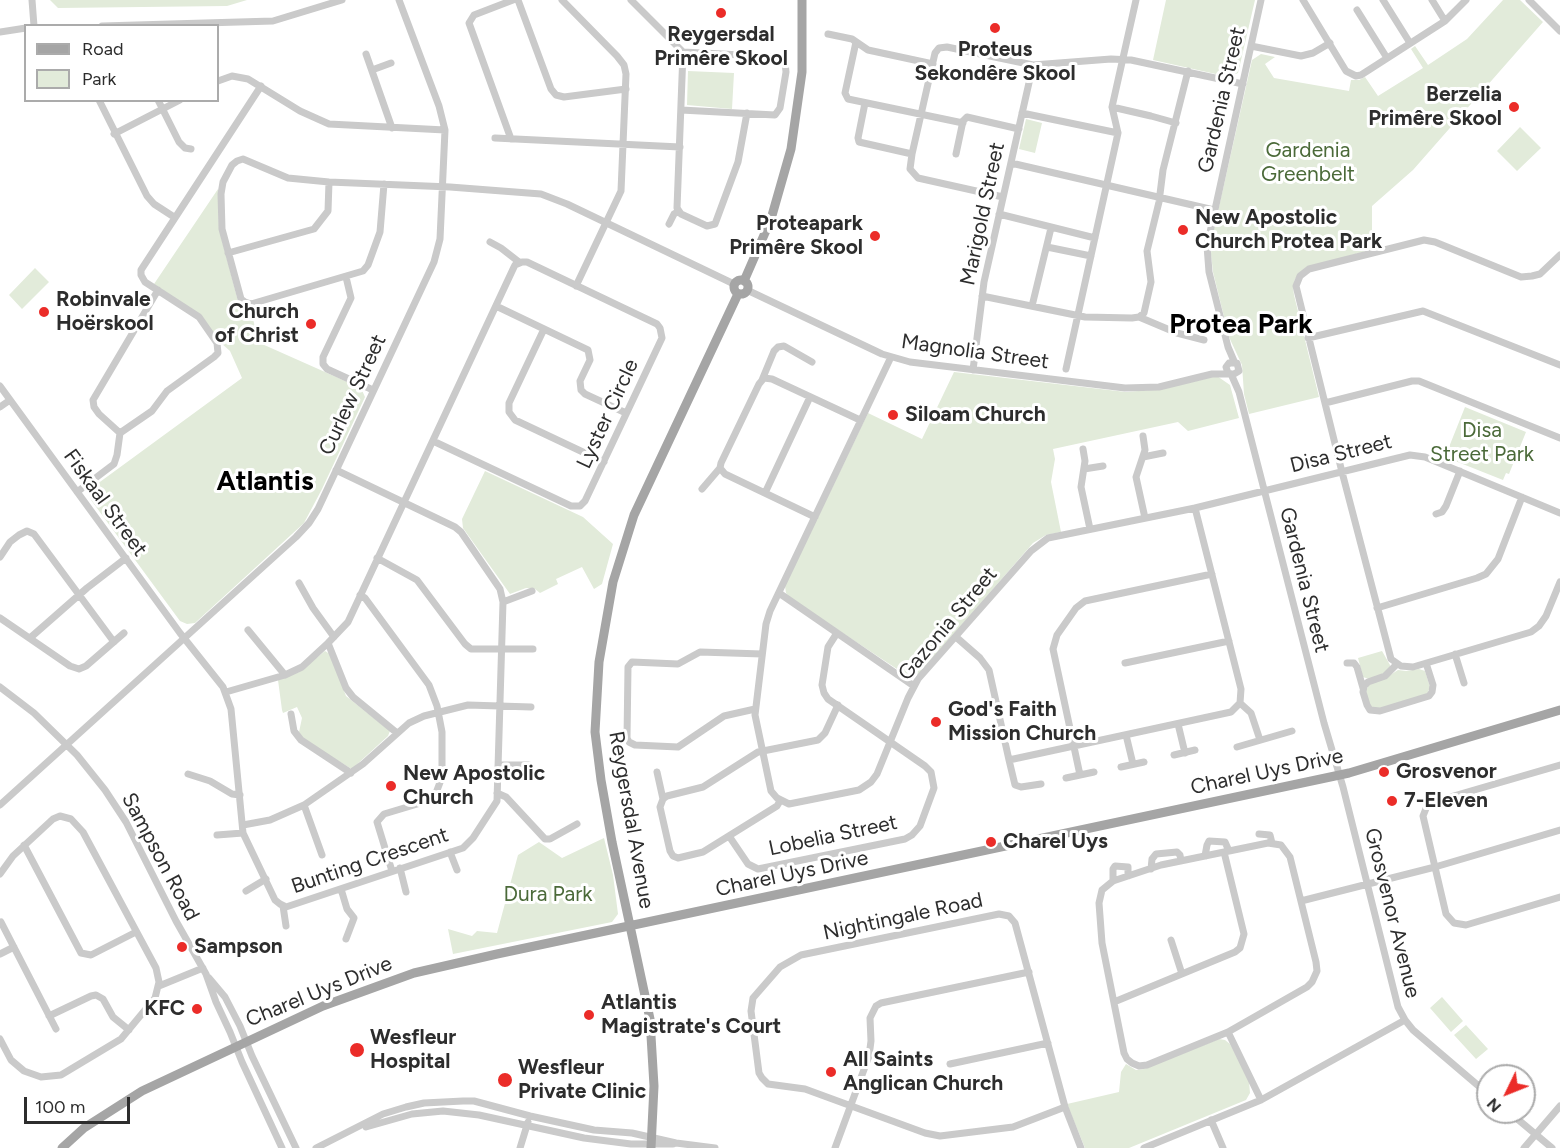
<!DOCTYPE html>
<html>
<head>
<meta charset="utf-8">
<style>
	body { margin:0 }
	#map { position:relative; width:1560px; height:1148px; overflow:hidden; background:#fff; font-family:Figtree,sans-serif }
	canvas { display:block }
	.legend { position:absolute; left:24px; top:24px; width:195px; height:78px; box-sizing:border-box; background:#fff; border:2px solid #ababab; margin:0; padding:8px 10px; list-style:none; font-size:18px; color:#2d2d2d }
	.legend li { display:flex; align-items:center; gap:12px; height:30px }
	.legend b { width:30px; border:2px solid #ababab }
	.north { position:absolute; left:1476px; top:1064px; width:60px; height:60px; box-sizing:border-box; background:#fff; border:2px solid #ababab; border-radius:50%; rotate:227deg; font-size:16px; font-weight:700; line-height:24px; text-align:center; color:#2d2d2d }
	.north::after { content:''; display:block; margin:auto; width:21px; height:27px; background:#eb2c28; clip-path:polygon(50% 0,100% 100%,50% 72%,0 100%) }
	.scale { position:absolute; left:24px; top:1097px; width:106px; height:27px; box-sizing:border-box; border:3px solid #2d2d2d; border-top:0; padding-left:8px; font-size:18px; line-height:21px; white-space:nowrap; color:#2d2d2d; -webkit-text-stroke:4px #fff; paint-order:stroke }
</style>
</head>
<body>
<div id="map">
<canvas width="1560" height="1148"></canvas>
<ul class="legend">
<li><b style="height:8px;background:#a5a5a5"></b>Road</li>
<li><b style="height:16px;background:#e2ebda"></b>Park</li>
</ul>
<div class="north">N</div>
<div class="scale">100 m</div>
</div>
<script>
const ctx = document.querySelector('canvas').getContext('2d');
ctx.lineJoin = 'round';
function fillPath(path, color) { ctx.fillStyle = color; ctx.fill(path, 'evenodd'); }
const toPath = rows => new Path2D(rows.map(r => 'M' + r).join(''));
function strokePath(path, color, width, dash) { ctx.strokeStyle = color; ctx.lineWidth = width; ctx.lineCap = dash ? 'butt' : 'round'; ctx.setLineDash(dash || []); ctx.stroke(path); }
function drawText(font, color, halo, rows, align = 'center') {
  ctx.font = font + ' Figtree,sans-serif'; ctx.lineWidth = 6; ctx.setLineDash([]); ctx.textBaseline = 'middle'; ctx.strokeStyle = halo; ctx.fillStyle = color; for (const [text, x, y, turn = 0] of rows) {
    ctx.save(); ctx.translate(x, y); ctx.rotate((+turn || 0) * Math.PI / 180); ctx.textAlign = isNaN(turn) ? turn : align; if (halo) ctx.strokeText(text, 0, 0); ctx.fillText(text, 0, 0); ctx.restore();
  }
}
const green = toPath([
	[50,0,247,0,227,6,58,8],
	[1166,0,1255,0,1238,73,1229,77,1153,60],
	[1503,0,1520,0,1543,22,1413,170,1372,206,1372,246,1369,247,1370,250,1305,268,1295,279,1293,287,1294,295,1319,397,1249,414,1244,394,1242,365,1229,337,1213,272,1211,254,1212,238,1252,60,1261,54,1275,57,1265,64,1274,78,1349,91,1351,80,1359,80,1365,77,1378,96,1423,68,1411,49,1415,46,1428,65,1467,39],
	[688,71,734,73,732,109,687,105],
	[1026,119,1042,123,1035,153,1019,149],
	[1520,127,1541,148,1517,171,1497,151],
	[218,189,219,229,238,301,243,306,250,307,258,339,262,344,361,388,365,397,322,489,304,523,195,623,187,624,180,621,91,500,89,494,93,487,242,378,230,351,221,343,199,314,154,284],
	[35,268,49,282,22,309,9,295],
	[954,372,1126,392,1163,389,1217,376,1230,385,1239,418,1188,431,1178,422,1053,449,1055,459,1051,482,1061,532,1046,535,1033,543,919,674,909,677,790,598,786,593,785,586,868,413,922,439],
	[1465,407,1526,432,1509,474,1506,473,1503,480,1445,457],
	[485,471,583,517,613,544,602,584,594,589,582,567,556,579,558,584,540,593,535,589,526,588,510,594,463,528,462,519],
	[325,651,330,654,346,696,390,731,388,736,353,768,350,768,303,739,299,732,302,718,297,707,283,713,282,710,278,680,299,672],
	[1382,651,1390,665,1390,668,1383,675,1369,679,1363,677,1358,658],
	[1419,669,1425,671,1430,687,1427,694,1379,709,1374,709,1369,705,1366,691,1369,684,1384,679,1398,670,1406,671],
	[604,838,613,875,618,914,612,922,453,954,448,929,472,936,477,931,497,933,518,855,539,842,562,858],
	[1442,997,1463,1021,1451,1032,1430,1008],
	[1466,1025,1488,1049,1476,1059,1454,1035],
	[1219,1039,1225,1040,1230,1044,1249,1081,1250,1093,1246,1100,1129,1148,1085,1148,1067,1104,1119,1092,1121,1072,1126,1064,1136,1070,1144,1069]
]);
const minor = toPath([
	[32,0,34,26],
	[518,0,551,89,556,95,564,97,626,89],
	[562,0,617,56,624,65,626,74,621,191,576,286],
	[631,0,683,52,677,208,681,214,707,226,715,224,738,162,747,113],
	[1303,0,1346,71,1356,76,1361,75,1445,21,1466,0],
	[1383,0,1410,43],
	[1432,0,1445,21],
	[1529,0,1560,31],
	[1357,10,1387,58],
	[102,26,273,21,342,0],
	[0,32,26,28],
	[828,34,852,39,868,50,933,64],
	[856,42,845,93,848,99,963,123],
	[1251,46,1301,56,1313,53,1330,43],
	[366,54,392,128],
	[372,70,391,63],
	[218,81,232,76,248,79,300,111,329,124,445,130],
	[99,100,147,196,154,204,174,217],
	[158,100,179,142,185,148,191,149],
	[865,103,858,138,859,142,912,154],
	[1112,107,1151,116,1176,123],
	[681,110,775,115,780,108,786,72,785,62,780,57,683,52],
	[1022,113,1118,133],
	[114,134,180,100],
	[495,138,680,147],
	[511,139,469,23,474,15,513,0],
	[956,154,963,121,967,117,1019,129],
	[1011,163,1214,210],
	[384,184,380,232,368,265,363,271,251,304,245,302,241,299,222,229,221,194,223,182,232,165,237,161,243,159,288,178,329,182,450,187,541,194,567,204,734,284],
	[1003,197,918,178,910,169,912,154,935,53,939,48,947,47,1033,65],
	[999,214,1095,238],
	[669,224,674,214,679,211],
	[490,242,501,248,519,262],
	[1047,247,1091,256],
	[228,253,314,229,328,211,329,182],
	[1560,255,1540,274,1532,276,1521,277,1435,242,1424,240,1309,269,1300,276,1296,286,1342,472,1391,659,1401,666,1413,667,1531,632,1539,626,1546,616,1560,582],
	[346,277,351,298,323,357,323,364,327,369,373,390],
	[747,290,882,354,910,362,1125,388,1159,387,1212,374,1234,374,1239,371,1237,363,1229,363,1226,367,1228,373],
	[982,296,1085,317,1132,318,1139,317,1144,313,1151,282,1147,251,1159,202,1163,170,1188,71],
	[496,306,588,350,590,360,580,381,581,390,585,394,626,413],
	[1032,306,1051,228],
	[1139,317,1177,333,1204,340],
	[544,329,509,403,509,412,515,420,604,462],
	[1308,338,1423,311,1560,365],
	[891,357,770,611,766,624,755,715,771,791,777,798,789,804,859,790,871,782,877,774,908,698,918,679,1031,551,1048,538,1195,508,1410,455,1425,457,1560,513],
	[1234,361,1228,347,1209,272,1207,246,1261,0],
	[1066,369,1118,133,1112,107,1136,0],
	[973,370,984,282,1033,65,1111,59,1131,60,1243,84],
	[1231,374,1239,392,1324,723,1343,787,1398,1007,1405,1020,1413,1030,1488,1094],
	[762,380,774,351,778,347,784,346,812,362],
	[0,386,180,633,223,687,231,709,243,833,275,900,280,904,286,907,463,848,473,838,497,801,503,602,500,589,461,532,455,527,336,470],
	[1325,403,1412,381,1419,381,1560,438],
	[0,407,10,400],
	[120,433,152,411,167,391,214,357,218,353,217,343,199,317,145,282,141,275,141,270,261,86],
	[120,433,99,414,94,407,93,400,158,290],
	[1143,436,1145,450,1136,477,1145,518],
	[1083,449,1085,461,1081,487,1090,529],
	[1143,457,1163,453],
	[1084,469,1103,466],
	[702,489,720,468],
	[77,492,114,464,117,455,120,433],
	[765,493,810,397],
	[1436,514,1442,512,1446,506,1460,471],
	[815,517,725,474,720,468,721,463,759,384,764,378,772,379,860,420],
	[0,557,10,542,19,535,27,531,34,534,114,642],
	[377,558,417,580,465,644,471,649,533,649],
	[299,583,313,608,334,637],
	[779,593,914,686],
	[360,595,365,598,429,685,437,706,442,732,442,777,436,793,424,802,384,814,377,822,392,871],
	[503,602,532,591],
	[1377,608,1477,578,1486,574,1498,559,1522,497],
	[0,618,70,666,79,669,86,666,124,633],
	[248,630,285,675],
	[956,637,980,658,989,670,1009,760,1231,712,1240,703,1241,689,1195,508],
	[30,638,87,588,126,558],
	[328,643,346,688,353,697,397,733],
	[1455,654,1464,683],
	[1125,663,1229,641],
	[1347,663,1354,663,1357,667,1363,688],
	[1397,664,1385,676,1368,682,1364,686,1363,692,1367,705,1370,710,1380,711,1429,696,1432,692,1433,685,1426,663],
	[0,687,34,713,77,755,105,790,126,822,176,921,206,974,216,1002,230,1032,242,1062,282,1148],
	[226,692,285,675,302,667,328,643,348,622,514,267,515,265,522,262,527,262,657,324,660,328,662,338,585,501,580,506,571,506,433,441],
	[1240,703,1251,713,1260,740],
	[755,709,724,716,678,747,635,745,629,742,627,738,628,667,632,662,678,664,700,652,762,654],
	[291,714,294,731,301,740,351,773],
	[1178,724,1185,753],
	[1126,735,1133,764],
	[1237,747,1292,731],
	[1174,755,1195,750],
	[1009,760,1015,785,1021,787,1041,784],
	[498,765,529,765],
	[1560,765,1433,802,1427,806,1423,816,1446,914,1454,923,1466,925,1560,897],
	[1121,767,1144,762],
	[657,772,663,799,660,807,670,851,673,856,678,858,703,852,777,806,780,801],
	[188,774,210,781,232,794,240,795],
	[1080,775,1053,649,1057,635,1076,608,1085,601,1212,574],
	[1066,778,1094,772],
	[497,793,506,797,545,839,550,839,577,824],
	[663,799,667,796,703,787,758,752,818,740,825,733,838,705],
	[0,805,296,537,309,523,318,509,434,262,440,239,445,130,439,106,399,0],
	[304,805,322,855],
	[243,825,270,820,304,805,363,764,409,723,424,716,468,705,531,707],
	[1259,834,1270,835,1272,843],
	[217,835,243,833],
	[729,836,748,864,758,869,905,839,912,835,920,826,934,788,931,772,925,766,828,699,824,693,822,685,828,647,837,633],
	[1268,843,1281,845,1290,857,1316,962,1317,971,1312,982,1307,987,1228,1032,1147,1065,1139,1066,1132,1063,1127,1059,1124,1053,1102,943,1099,903,1102,890,1113,881,1161,865,1268,843],
	[24,845,81,953,91,955,136,932],
	[450,852,457,870],
	[1205,856,1207,845,1209,841,1225,842,1229,851],
	[400,868,406,892],
	[1151,869,1152,859,1156,854,1177,852,1180,855,1181,861],
	[0,874,13,856,53,819,60,816,71,819,83,832,156,968,159,982,155,998,121,1039,61,1075,41,1077,24,1071,11,1060,0,1039],
	[1113,881,1113,869,1115,866,1128,867,1128,876],
	[341,889,347,909,354,918,346,939],
	[246,891,266,879],
	[1301,901,1435,867,1560,830],
	[283,906,286,926],
	[1,922,56,1029],
	[1171,940,1182,974],
	[0,954,14,947],
	[209,978,225,997,240,1026,252,1056,296,1148],
	[159,986,203,968],
	[1114,1002,1235,952,1240,948,1244,934,1224,852],
	[49,1016,91,996,96,995,103,999,113,1017,129,1030],
	[1228,1032,1261,1100],
	[950,1064,1048,1043],
	[1065,1107,1013,1127,940,1136,925,1133,805,1089,768,1084,762,1078,759,1073,751,1011,753,998,780,967,801,955,999,914,1009,916,1015,923,1065,1107,1081,1148],
	[1509,1112,1552,1148],
	[1211,1120,1223,1148],
	[366,1127,412,1114,443,1111,479,1115,584,1138,631,1144,673,1144],
	[316,1148,383,1114,406,1107,424,1103,463,1101,474,1101,530,1116,594,1130,632,1133,676,1143,715,1148],
	[520,1148,528,1122],
	[835,1148,869,1056,871,1041,870,1018,876,1006,881,1003,1029,972],
	[1144,1148,1261,1100,1405,1020],
	[1524,1148,1560,1106]
]);
const major = toPath([
	'734 287a7 7 0 1 1 14 0a7 7 0 1 1-14 0Z',
	[744,281,771,219,791,149,802,72,802,0],
	[62,1148,84,1128,142,1091,323,1006,414,973,497,954,1349,773,1560,710],
	[651,1148,654,1086,650,1019,612,842,601,780,595,732,599,662,613,582,634,515,738,294]
]);
const markers = [
	[721,13,6,"#eb2c28"],
	[995,28,6,"#eb2c28"],
	[1514,107,6,"#eb2c28"],
	[1183,230,6,"#eb2c28"],
	[875,236,6,"#eb2c28"],
	[44,312,6,"#eb2c28"],
	[311,324,6,"#eb2c28"],
	[893,415,6,"#eb2c28"],
	[936,722,6,"#eb2c28"],
	[1384,772,6,"#eb2c28"],
	[391,786,6,"#eb2c28"],
	[1392,801,6,"#eb2c28"],
	[991,842,6,"#eb2c28"],
	[182,947,6,"#eb2c28"],
	[197,1009,6,"#eb2c28"],
	[589,1015,6,"#eb2c28"],
	[357,1050,8,"#eb2c28"],
	[831,1072,6,"#eb2c28"],
	[505,1080,8,"#eb2c28"]
];
const poiNames = [
	["Reygersdal",721,35,"center"],
	["Primêre Skool",721,59,"center"],
	["Proteus",995,50,"center"],
	["Sekondêre Skool",995,74,"center"],
	["Berzelia",1502,95,"right"],
	["Primêre Skool",1502,119,"right"],
	["New Apostolic",1195,218],
	["Church Protea Park",1195,242],
	["Proteapark",863,224,"right"],
	["Primêre Skool",863,248,"right"],
	["Robinvale",56,300],
	["Hoërskool",56,324],
	["Church",299,312,"right"],
	["of Christ",299,336,"right"],
	["Siloam Church",905,415],
	["God's Faith",948,710],
	["Mission Church",948,734],
	["Grosvenor",1396,772],
	["New Apostolic",403,774],
	["Church",403,798],
	["7-Eleven",1404,801],
	["Charel Uys",1003,842],
	["Sampson",194,947],
	["Atlantis",601,1003],
	["Magistrate's Court",601,1027],
	["KFC",185,1009,"right"],
	["Wesfleur",370,1038],
	["Hospital",370,1062],
	["All Saints",843,1060],
	["Anglican Church",843,1084],
	["Wesfleur",518,1068],
	["Private Clinic",518,1092]
];
const streetNames = [
	["Gardenia Street",1222,100,-77],
	["Marigold Street",983,214,-78],
	["Magnolia Street",975,352,8],
	["Curlew Street",353,395,-65],
	["Lyster Circle",608,414,-65],
	["Disa Street",1341,454,-14],
	["Fiskaal Street",105,503,54],
	["Gardenia Street",1304,580,76],
	["Gazonia Street",948,624,-50],
	["Charel Uys Drive",1267,772,-12],
	["Reygersdal Avenue",631,820,80],
	["Lobelia Street",833,836,-12],
	["Sampson Road",160,857,62],
	["Bunting Crescent",370,861,-19],
	["Charel Uys Drive",792,874,-12],
	["Grosvenor Avenue",1392,913,76],
	["Nightingale Road",903,917,-12],
	["Charel Uys Drive",319,992,-22]
];
const parkNames = [
	["Gardenia",1308,151],
	["Greenbelt",1308,175],
	["Disa",1482,431],
	["Street Park",1482,455],
	["Dura Park",548,895]
];
const districtNames = [
	["Protea Park",1241,325],
	["Atlantis",265,482]
];
fillPath(green, '#e2ebda');
strokePath(minor, '#cacaca', 7);
strokePath(major, '#a5a5a5', 9);
for (const [x, y, r, color] of markers) { const dot = new Path2D(); dot.arc(x, y, r, 0, 2 * Math.PI); ctx.fillStyle = color; ctx.fill(dot); strokePath(dot, '#fff', 2); }
drawText('bold 21px', '#2d2d2d', '#fff', poiNames, 'left');
drawText('21px', '#2d2d2d', '#fff', streetNames);
drawText('21px', '#4b6a39', '#fff', parkNames);
drawText('bold 27px', '#000', '#fff', districtNames);
</script>
</body>
</html>
